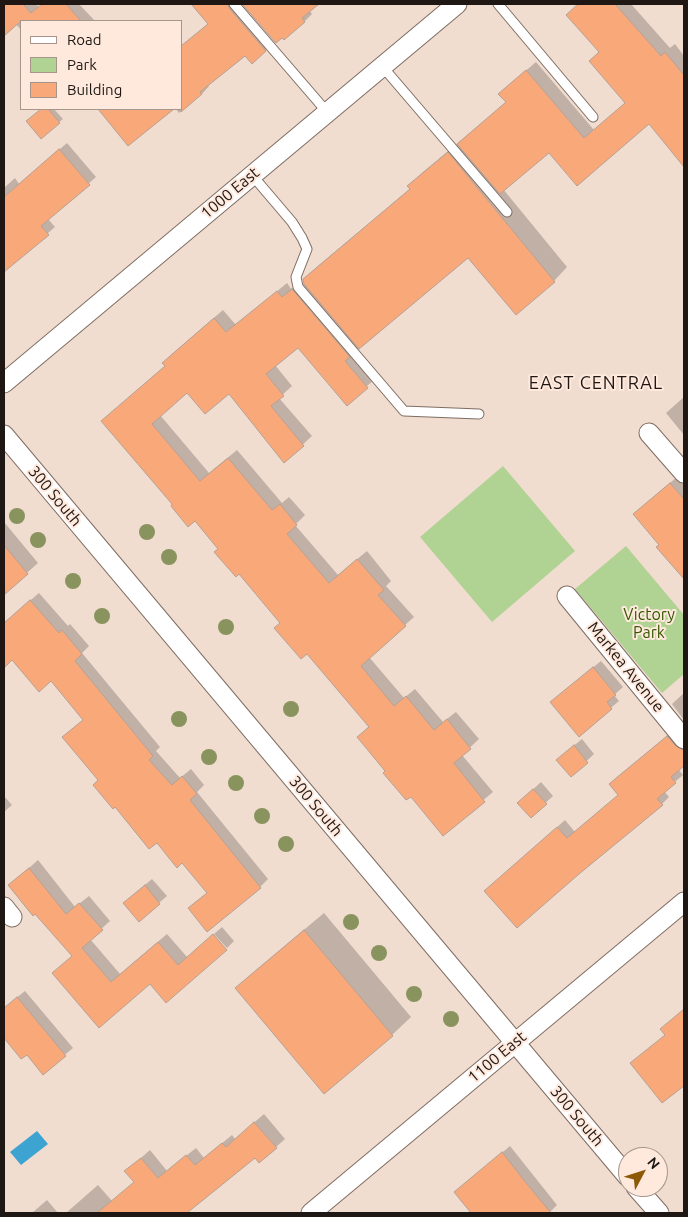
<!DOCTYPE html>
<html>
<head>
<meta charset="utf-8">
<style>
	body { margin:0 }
	#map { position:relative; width:688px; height:1217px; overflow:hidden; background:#f1dcd0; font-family:Ubuntu,sans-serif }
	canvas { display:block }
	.frame { position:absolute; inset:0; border:5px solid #1e1713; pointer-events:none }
	.legend { position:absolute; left:20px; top:20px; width:162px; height:90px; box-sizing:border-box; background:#ffe9dd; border:1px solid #a5958c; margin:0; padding:6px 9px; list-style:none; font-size:15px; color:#1e1713 }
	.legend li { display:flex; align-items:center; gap:10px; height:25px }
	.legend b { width:25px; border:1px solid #a5958c }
	.north { position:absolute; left:618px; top:1147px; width:50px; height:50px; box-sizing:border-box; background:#ffe9dd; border:1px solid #a5958c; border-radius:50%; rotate:50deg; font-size:14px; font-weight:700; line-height:20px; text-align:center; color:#1e1713 }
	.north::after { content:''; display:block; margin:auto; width:18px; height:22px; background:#8d5907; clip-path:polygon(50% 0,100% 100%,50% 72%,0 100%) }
</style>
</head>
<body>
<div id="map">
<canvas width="688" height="1217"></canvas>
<div class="frame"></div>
<ul class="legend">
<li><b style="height:6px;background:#fff"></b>Road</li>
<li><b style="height:14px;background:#b0d293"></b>Park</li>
<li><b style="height:14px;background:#f9a979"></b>Building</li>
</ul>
<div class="north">N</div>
</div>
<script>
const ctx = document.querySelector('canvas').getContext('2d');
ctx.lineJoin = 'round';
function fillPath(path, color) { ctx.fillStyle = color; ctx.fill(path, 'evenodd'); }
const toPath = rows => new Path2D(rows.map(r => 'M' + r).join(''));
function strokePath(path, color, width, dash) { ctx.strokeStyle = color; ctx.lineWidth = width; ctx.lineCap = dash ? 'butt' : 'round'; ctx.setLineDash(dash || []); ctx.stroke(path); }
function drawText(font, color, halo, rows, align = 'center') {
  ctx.font = font + ' Ubuntu,sans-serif'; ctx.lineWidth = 4; ctx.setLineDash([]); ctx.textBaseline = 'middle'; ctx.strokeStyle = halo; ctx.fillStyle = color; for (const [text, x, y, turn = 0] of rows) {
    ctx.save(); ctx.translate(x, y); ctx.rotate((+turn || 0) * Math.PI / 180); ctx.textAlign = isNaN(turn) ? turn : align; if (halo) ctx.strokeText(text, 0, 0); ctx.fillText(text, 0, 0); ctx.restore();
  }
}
const green = toPath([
	[503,466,575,551,492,622,420,537],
	[626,546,684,615,684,674,662,693,575,589]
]);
const water = toPath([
	[37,1131,48,1144,21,1165,10,1152]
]);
const shadow = toPath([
	[4,4,36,4,39,7,43,4,79,4,95,21,41,21,38,18,34,21,21,21,21,30,16,24,4,35],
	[193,4,239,4,273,43,252,62,246,55,208,85,209,86,202,94,179,113,176,109,181,109,181,46,209,23],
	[244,4,317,4,309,10,312,14,305,21,284,38,283,36,276,42],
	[579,4,631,4,670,48,675,44,684,56,684,164,649,123,549,151,503,189,567,267,554,281,468,256,353,352,376,378,347,404,298,346,275,365,292,386,279,398,312,436,285,461,229,393,187,391,160,415,209,473,237,450,282,503,289,497,305,515,295,525,338,575,367,551,391,581,386,586,414,617,369,657,404,698,415,689,443,722,456,712,479,739,462,755,493,792,443,834,411,795,386,771,358,737,369,726,195,519,174,504,102,421,166,365,172,354,223,310,236,325,287,283,291,289,301,281,305,286,304,280,318,266,411,188,409,186,423,172,507,102,509,85,536,62,594,130,627,102,600,51,568,15],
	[42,109,54,109,63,119,41,137,31,118],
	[99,109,172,109,129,144],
	[67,143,96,177,48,219,55,227,4,271,4,188,15,178,19,184],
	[684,397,684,435,666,413],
	[678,476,684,484,684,577,658,547,661,545,642,507],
	[4,522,38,563,10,588,4,581],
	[39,593,68,626,70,624,89,646,82,653,160,747,156,751,180,778,191,769,204,785,197,792,268,879,260,887,189,908,208,892,182,862,157,841,100,780,84,719,51,680,39,690,4,651,4,623],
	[601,661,623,687,614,695,619,701,579,735,559,695],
	[684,693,684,720,672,704],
	[675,730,684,740,684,764,678,769,683,775,664,791,669,797,662,804,493,884,565,820,575,832,619,795,617,777],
	[582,739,594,754,571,776,565,753],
	[541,782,553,796,531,816,526,796],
	[4,796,12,805,4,812],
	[38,860,75,907,89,896,110,921,90,939,120,974,167,934,187,957,225,950,150,983,99,1026,73,955,10,885],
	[152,879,167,896,139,920,132,896],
	[324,913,411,1017,392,1035,324,1092,237,988,256,970],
	[222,927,234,941,227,948,214,934],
	[25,991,73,1048,43,1073,27,1053,21,1058,4,1037,4,1008],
	[684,1009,684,1084,663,1101,666,1034,669,1022],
	[264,1114,285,1139,276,1147,255,1156,175,1213,66,1213,98,1185,112,1201,135,1182,126,1171,150,1150,167,1171,196,1148,204,1158,232,1135,235,1139],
	[510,1146,557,1205,549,1213,472,1213,455,1192],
	[47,1200,58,1213,32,1213]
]);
const building = toPath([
	[4,4,23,4,31,13,42,4,66,4,81,21,21,21,4,36,4,4],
	[191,4,228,4,229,8,266,51,252,64,245,56,200,92,202,94,181,112,181,46,208,24,191,4],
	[242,4,319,4,302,18,305,22,284,40,282,38,276,43,242,4],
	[578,4,615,4,661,56,665,52,684,75,684,167,649,124,577,186,549,153,500,194,457,144,506,102,498,94,526,70,584,138,625,103,589,61,599,52,566,15,578,4],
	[41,109,48,109,60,123,41,139,26,121,41,109],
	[98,109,174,109,128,146,98,109],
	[59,149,90,185,41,226,49,235,4,272,4,197,59,149],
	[448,152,555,282,516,315,468,258,359,349,304,284,303,279,410,189,407,186,448,152],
	[292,289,350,357,345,361,368,388,347,406,298,348,266,374,284,396,271,406,304,446,284,463,229,394,205,414,187,393,152,424,200,481,228,458,272,510,280,504,297,525,287,534,329,583,357,559,384,590,378,595,406,626,361,666,394,706,406,696,434,730,447,719,471,749,454,763,485,802,443,836,411,797,406,800,383,773,385,771,357,737,369,727,307,654,301,659,274,628,280,623,239,574,236,577,214,552,218,549,195,521,188,527,171,506,172,504,101,421,165,366,162,363,214,318,226,332,277,291,282,297,292,289],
	[670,483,684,499,684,579,656,547,659,545,633,514,670,483],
	[4,545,28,574,4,595,4,545],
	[30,600,59,633,62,630,82,654,75,661,153,756,149,760,172,785,182,776,197,794,190,800,261,888,207,932,188,908,207,893,182,863,177,868,157,843,149,849,115,807,113,809,93,785,98,780,62,737,83,720,51,681,39,692,12,660,4,668,4,623,30,600],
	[593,667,616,695,607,702,612,709,579,737,550,702,593,667],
	[667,736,676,746,684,750,684,766,671,777,676,783,657,799,663,805,579,874,517,928,484,891,557,827,567,838,618,795,609,784,667,736],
	[574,745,588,763,571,777,556,760,574,745],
	[533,789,547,804,531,818,517,803,533,789],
	[29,868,66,914,79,903,103,930,82,948,111,982,158,942,178,965,213,934,227,950,166,1003,150,984,99,1028,52,973,72,956,35,914,33,916,8,885,29,868],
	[145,885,160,904,139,922,123,903,145,885],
	[304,930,393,1036,324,1094,235,988,304,930],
	[17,997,66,1056,43,1075,27,1055,21,1059,4,1038,4,1008,17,997],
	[684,1009,684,1086,662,1103,630,1063,665,1035,660,1029,684,1009],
	[254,1122,277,1148,259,1163,255,1158,187,1213,97,1213,134,1182,124,1171,141,1158,158,1178,186,1155,195,1165,222,1143,226,1147,254,1122],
	[502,1152,523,1179,551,1213,471,1213,454,1192,502,1152]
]);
const service = toPath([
	[234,4,327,112],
	[498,4,593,117],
	[382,66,507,212],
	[252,175,292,222,302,238,307,249,296,277,298,287,404,411,479,414]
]);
const minor = toPath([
	[4,383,457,4],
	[649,433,684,473],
	[4,435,628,1177],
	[567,596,684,739],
	[4,907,12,917],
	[636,1187,659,1213],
	[311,1213,684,902]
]);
const trees = [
	[17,516],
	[147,532],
	[38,540],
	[169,557],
	[73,581],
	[102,616],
	[226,627],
	[291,709],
	[179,719],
	[209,757],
	[236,783],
	[262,816],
	[286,844],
	[351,922],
	[379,953],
	[414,994],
	[451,1019]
];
const streetNames = [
	["1000 East",230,193,-40],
	["300 South",55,496,50],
	["Markea Avenue",626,667,51],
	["300 South",316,806,50],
	["1100 East",497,1057,-40],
	["300 South",577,1116,50]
];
const parkNames = [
	["Victory",649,615],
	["Park",649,633]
];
const neighbourhoodNames = [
	["EAST CENTRAL",596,383]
];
fillPath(green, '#b0d293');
fillPath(water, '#3da4d1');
fillPath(shadow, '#0003');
fillPath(building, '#f9a979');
strokePath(building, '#b4a095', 1);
strokePath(service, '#7f6d62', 11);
strokePath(minor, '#7f6d62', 21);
strokePath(service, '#fff', 9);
strokePath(minor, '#fff', 19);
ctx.fillStyle = '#88935e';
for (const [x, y] of trees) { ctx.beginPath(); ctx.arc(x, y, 8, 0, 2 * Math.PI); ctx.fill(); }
drawText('16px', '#1e1713', '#ffe9dd', streetNames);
drawText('16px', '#335700', '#ffe9dd', parkNames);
ctx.letterSpacing = '1px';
drawText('18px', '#1e1713', '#ffe9dd', neighbourhoodNames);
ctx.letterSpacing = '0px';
</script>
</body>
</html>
